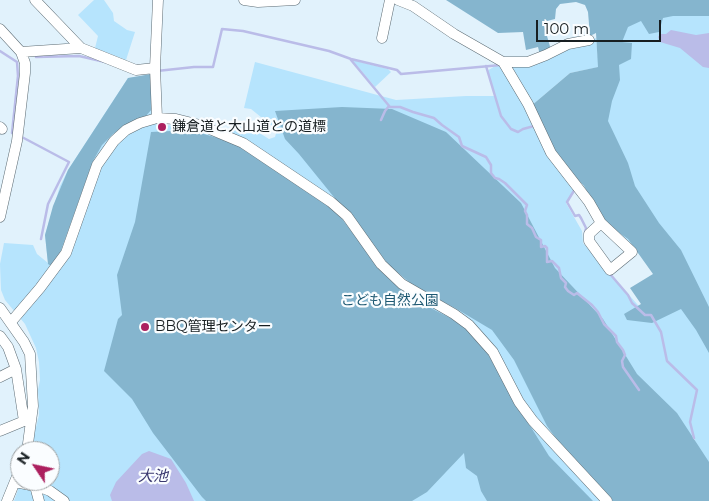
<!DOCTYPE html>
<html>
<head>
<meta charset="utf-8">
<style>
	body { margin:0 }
	#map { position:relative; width:709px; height:501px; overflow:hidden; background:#e1f2fc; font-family:Montserrat,sans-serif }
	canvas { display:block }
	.north { position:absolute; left:10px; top:441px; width:50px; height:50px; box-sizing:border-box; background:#fafdff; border:1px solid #9fa4a6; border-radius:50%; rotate:304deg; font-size:14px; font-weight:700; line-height:20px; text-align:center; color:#171e21 }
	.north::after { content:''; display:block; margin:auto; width:18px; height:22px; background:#ac205f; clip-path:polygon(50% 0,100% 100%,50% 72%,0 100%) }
	.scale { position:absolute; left:536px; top:20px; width:125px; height:22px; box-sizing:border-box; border:2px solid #171e21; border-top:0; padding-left:6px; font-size:15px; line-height:18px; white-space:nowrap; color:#171e21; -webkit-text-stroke:4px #fafdff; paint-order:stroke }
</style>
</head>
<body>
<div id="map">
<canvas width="709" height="501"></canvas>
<div class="north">N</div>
<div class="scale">100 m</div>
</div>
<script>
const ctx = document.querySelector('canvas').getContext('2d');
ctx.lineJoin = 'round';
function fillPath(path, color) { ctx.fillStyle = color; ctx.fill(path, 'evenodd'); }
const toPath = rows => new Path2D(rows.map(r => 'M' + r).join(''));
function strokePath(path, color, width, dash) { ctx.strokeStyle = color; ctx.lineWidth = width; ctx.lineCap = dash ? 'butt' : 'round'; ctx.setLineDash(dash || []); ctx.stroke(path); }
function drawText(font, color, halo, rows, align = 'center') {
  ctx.font = font + ' Montserrat,"Noto Sans JP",sans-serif'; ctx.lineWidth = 4.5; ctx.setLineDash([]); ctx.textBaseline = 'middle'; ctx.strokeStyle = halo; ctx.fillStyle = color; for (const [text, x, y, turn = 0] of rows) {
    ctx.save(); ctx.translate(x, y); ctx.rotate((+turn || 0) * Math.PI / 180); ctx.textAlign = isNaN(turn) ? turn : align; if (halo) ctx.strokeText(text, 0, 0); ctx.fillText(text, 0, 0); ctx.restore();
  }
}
const green = toPath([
	[94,0,104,0,113,13,114,21,127,30,135,32,126,60,95,48,98,36,78,15],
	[709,9,709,501,694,436,687,462,696,501,14,501,21,481,50,481,50,451,30,451,39,415,38,390,40,380,39,362,36,348,25,324,5,300,1,290,0,264,4,243,33,245,37,254,48,263,45,235,60,186,68,170,128,78,137,77,159,126,174,125,219,136,226,130,240,125,256,131,269,139,275,137,277,130,251,109,244,108,255,62,396,100,466,96,495,96,487,71,495,66,501,66,577,188,566,203,582,231,583,243,645,313,672,305,650,261,622,236,574,167,604,88,608,20],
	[596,38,599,67,570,73,531,106,508,66,561,51],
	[352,60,388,69,391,72,375,87]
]);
const forest = toPath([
	[446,0,709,0,709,16,673,16,663,18,659,32,649,34,641,21,628,27,622,42,632,43,631,59,619,65,620,80,612,101,608,121,628,163,635,186,659,223,681,250,709,307,709,353,696,330,681,309,652,323,627,320,624,314,641,304,630,288,653,274,628,239,602,221,584,186,553,153,531,106,570,73,598,67,596,33,590,36,588,12,585,5,576,2,560,4,556,9,555,19,543,22,551,50,540,55,538,47,526,50,523,32,498,33],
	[151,74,152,109,146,116,127,124,113,134,102,145,93,161,60,253,51,266,48,264,45,235,53,206,68,170,128,78],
	[342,107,392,109,446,132,521,203,555,268,603,319,637,374,677,413,709,462,709,501,613,501,564,449,547,426,514,360,492,330,455,308,415,287,389,265,299,154,285,139,275,111],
	[190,130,235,143,329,206,342,219,383,273,392,282,423,304,452,319,465,328,488,354,512,397,549,456,593,501,487,501,481,491,477,476,466,468,464,453,427,492,412,501,206,501,202,497,153,433,132,399,104,371,118,319,122,315,117,275,135,222,151,132]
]);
const water = toPath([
	[671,30,696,35,709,33,709,68,703,67,680,48,660,42,658,37,660,34,666,34],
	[149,451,171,459,186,483,194,501,112,501,110,495,116,482,142,454]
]);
const stream = toPath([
	[0,51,17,62,18,76,12,133,15,134],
	[36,57,79,56,105,62],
	[351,60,390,107,400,107,413,112,434,118,442,125,459,137,462,146,486,157,491,165,491,173,495,178,499,179,505,183,527,205,525,211,527,215,527,224,532,228,536,237,541,240,541,247,545,246,547,248,547,262,552,261,559,268,561,278,566,283,565,287,568,291,574,295,577,293,592,305,598,312,604,324,616,336,617,342,623,350,625,355,622,361,623,367,639,390],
	[486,66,501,116,511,129,518,132,523,129,534,126],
	[157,71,194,67,213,67,222,29,243,31,329,51,351,59,397,70,401,74,501,65],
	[381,120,385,111,389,106],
	[20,136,69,162,48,204,41,239],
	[575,189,567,202,575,216,579,215,581,218,586,228,585,233],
	[610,274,628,295,632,303,645,315,651,315,661,332,667,361,697,390,690,422,694,438]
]);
const minor = toPath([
	[35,0,81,48],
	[244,0,258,2,295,0],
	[398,0,413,6,454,34,503,62,528,62,546,55,568,44,589,40],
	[0,29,21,52,25,63,25,73,17,141,0,217],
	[382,38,390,0],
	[21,52,81,48,136,70,155,68],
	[503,62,528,104,551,153,589,202,601,223,632,252,610,270,589,241,589,234,601,223],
	[157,118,155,68,158,0],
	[0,127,2,129],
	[0,308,24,342,30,354,33,406,27,451],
	[11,322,40,288,66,253,97,165,114,141,126,130,140,123,157,118,176,119,200,125,243,143,331,202,347,216,381,264,402,284,454,314,469,325,493,352,519,402,533,421,607,501],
	[0,336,8,347,16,369,24,421],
	[0,377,16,369],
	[0,431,29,419],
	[15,482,40,487,50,491,64,501],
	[35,486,39,501],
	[7,501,20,469]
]);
const markers = [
	[162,127,5,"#ac205f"],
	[145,327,5,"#ac205f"]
];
const poiNames = [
	["鎌倉道と大山道との道標",172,127],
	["BBQ管理センター",155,327]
];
const parkNames = [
	["こども自然公園",390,301]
];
const waterNames = [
	["大池",153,477]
];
fillPath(green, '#b6e4fd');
fillPath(forest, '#85b5ce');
fillPath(water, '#babce8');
strokePath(stream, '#babce8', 2.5);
strokePath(minor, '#5d6c74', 11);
strokePath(minor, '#fff', 10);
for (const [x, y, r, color] of markers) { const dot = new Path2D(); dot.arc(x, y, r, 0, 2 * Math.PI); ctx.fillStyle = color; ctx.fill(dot); strokePath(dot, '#fafdff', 2); }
drawText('14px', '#171e21', '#fafdff', poiNames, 'left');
drawText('14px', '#1d5872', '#fafdff', parkNames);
drawText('italic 15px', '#3b3970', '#fafdff', waterNames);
</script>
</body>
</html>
